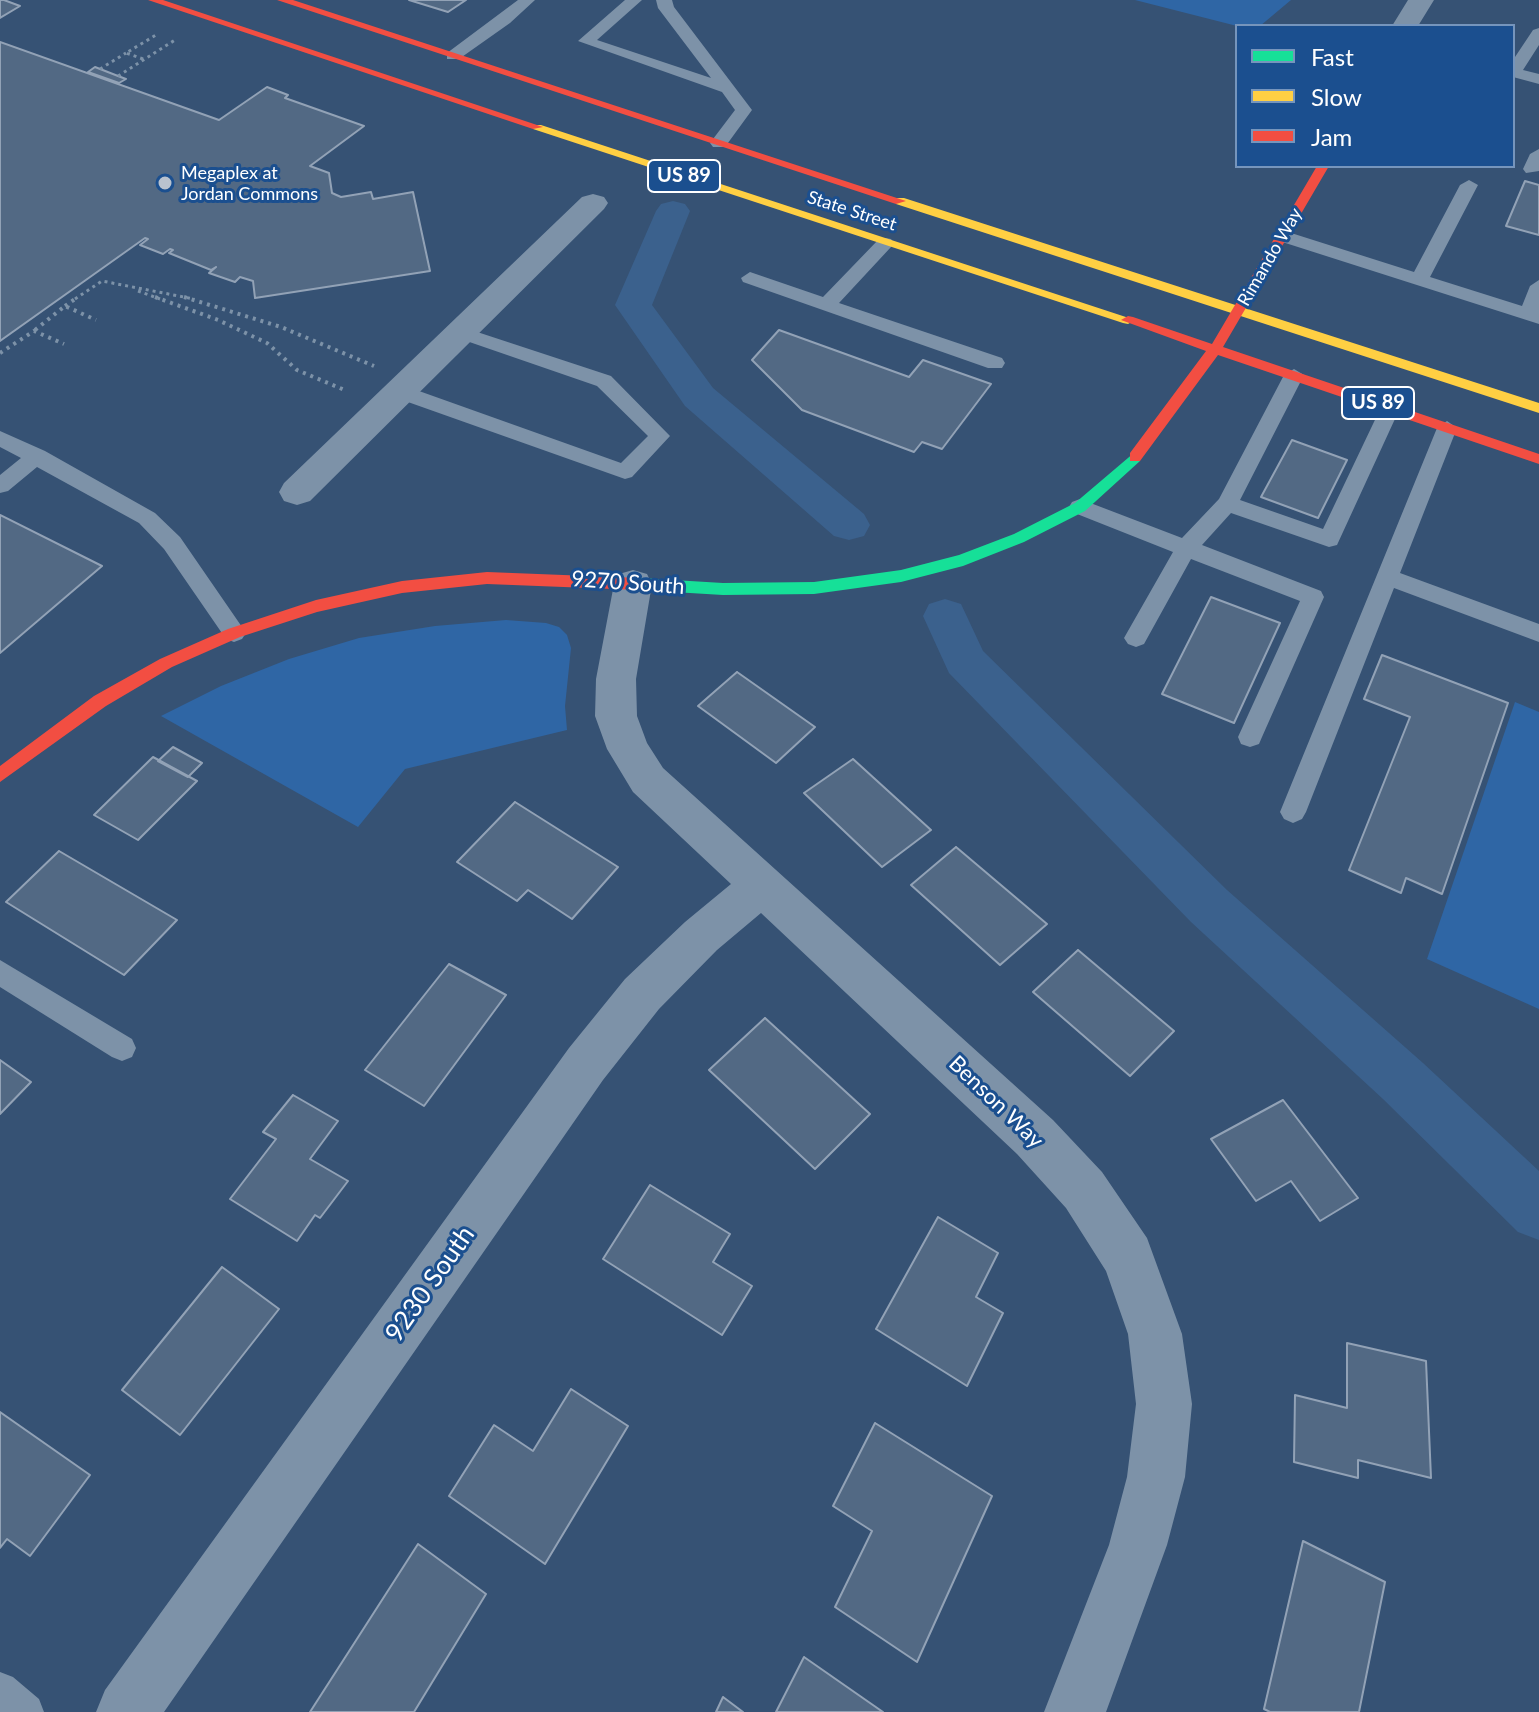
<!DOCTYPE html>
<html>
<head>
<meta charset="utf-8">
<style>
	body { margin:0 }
	#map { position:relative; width:1539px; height:1712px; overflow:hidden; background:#365274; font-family:Lato,sans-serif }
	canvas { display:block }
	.legend { position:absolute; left:1235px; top:24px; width:280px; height:144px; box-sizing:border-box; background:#1b4f8f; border:2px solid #7695bc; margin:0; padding:10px 14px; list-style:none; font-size:24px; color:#fff }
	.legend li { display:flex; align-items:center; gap:16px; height:40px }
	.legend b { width:40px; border:2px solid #7695bc }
</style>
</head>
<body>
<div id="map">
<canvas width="1539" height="1712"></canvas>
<ul class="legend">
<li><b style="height:10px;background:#16e098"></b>Fast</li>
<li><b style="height:10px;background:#ffcf43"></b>Slow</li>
<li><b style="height:10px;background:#f24e42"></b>Jam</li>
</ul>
</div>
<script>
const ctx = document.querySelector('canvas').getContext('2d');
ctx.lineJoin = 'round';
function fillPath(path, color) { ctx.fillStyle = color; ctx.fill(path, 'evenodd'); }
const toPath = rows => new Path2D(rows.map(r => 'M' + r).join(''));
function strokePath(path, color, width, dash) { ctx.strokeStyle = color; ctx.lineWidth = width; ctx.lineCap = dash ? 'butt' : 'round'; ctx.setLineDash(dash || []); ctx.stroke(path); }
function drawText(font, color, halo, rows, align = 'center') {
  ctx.font = font + ' Lato,sans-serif'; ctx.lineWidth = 6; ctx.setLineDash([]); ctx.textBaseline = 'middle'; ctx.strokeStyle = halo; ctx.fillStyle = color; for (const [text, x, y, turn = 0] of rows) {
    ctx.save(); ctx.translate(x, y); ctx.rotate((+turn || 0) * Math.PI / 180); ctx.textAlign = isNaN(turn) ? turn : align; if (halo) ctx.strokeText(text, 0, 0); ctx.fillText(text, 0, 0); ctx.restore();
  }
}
const green = toPath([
	[1135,0,1291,0,1260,26,1237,26],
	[506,620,546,623,559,627,567,635,571,648,565,706,567,730,405,769,358,827,161,716,221,686,289,659,359,638,435,626],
	[1515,702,1539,712,1539,1009,1427,959]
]);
const canal = toPath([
	[673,201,685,204,690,211,652,305,713,388,864,514,870,525,864,536,849,540,834,536,685,406,615,305,656,211,661,204,673,201],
	[945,599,961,604,983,651,1227,890,1423,1063,1539,1171,1539,1240,1518,1232,1383,1099,1191,922,949,673,923,616,929,604,945,599]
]);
const building = toPath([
	[0,0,4,0,20,6,0,18,0,0],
	[409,0,466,0,448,12,409,0],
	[0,42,219,120,267,87,288,95,285,98,364,126,310,166,329,173,332,193,341,197,371,192,373,199,413,192,430,271,255,298,253,281,240,277,235,282,209,273,216,267,211,270,169,253,173,250,170,249,163,254,140,245,148,239,145,238,0,341,0,42],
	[95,67,118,76,126,79,119,83,88,72,95,67],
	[1525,181,1539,185,1539,235,1506,226,1525,181],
	[779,330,909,377,923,360,991,384,942,449,922,442,914,452,802,410,752,360,779,330],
	[1292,440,1347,460,1318,518,1261,497,1292,440],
	[0,515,102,566,0,653,0,515],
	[1211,597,1280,623,1234,723,1162,694,1211,597],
	[1382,655,1508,703,1442,894,1406,878,1401,893,1349,870,1410,717,1364,699,1382,655],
	[737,672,815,727,776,763,698,706,737,672],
	[173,747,202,763,188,777,158,761,173,747],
	[153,757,197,781,138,840,94,815,153,757],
	[853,759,931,830,882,867,804,793,853,759],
	[515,802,618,867,572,919,528,890,517,901,457,862,515,802],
	[956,847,1047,924,1000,965,911,885,956,847],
	[59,851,177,920,124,975,6,902,59,851],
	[1078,950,1174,1031,1130,1076,1033,992,1078,950],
	[449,964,506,995,424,1106,365,1070,449,964],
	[765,1018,870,1114,815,1169,709,1070,765,1018],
	[0,1060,31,1082,0,1114,0,1060],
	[293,1095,338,1121,310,1159,348,1181,320,1218,315,1215,297,1241,230,1199,276,1139,263,1132,293,1095],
	[1283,1100,1358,1198,1320,1221,1291,1181,1256,1201,1211,1139,1283,1100],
	[650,1185,730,1234,713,1262,752,1286,722,1335,603,1259,650,1185],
	[938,1217,998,1253,976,1297,1003,1313,967,1386,876,1329,938,1217],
	[222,1267,279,1309,180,1435,122,1390,222,1267],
	[1347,1343,1426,1361,1431,1478,1358,1460,1358,1478,1294,1462,1295,1395,1347,1408,1347,1343],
	[571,1389,628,1426,545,1564,449,1496,494,1425,533,1451,571,1389],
	[0,1412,90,1475,30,1556,7,1539,0,1548,0,1412],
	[875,1423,992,1496,917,1662,835,1607,872,1531,833,1506,875,1423],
	[1303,1541,1385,1582,1359,1712,1270,1712,1264,1709,1303,1541],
	[418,1544,486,1594,414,1712,310,1712,418,1544],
	[804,1657,883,1712,776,1712,804,1657],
	[723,1697,743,1712,716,1712,723,1697]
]);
const pathFar1 = toPath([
	[143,59,126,53,156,35],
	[100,69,126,53],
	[118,76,175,40],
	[138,291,160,299],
	[75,299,102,281,194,299]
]);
const path = toPath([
	[155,297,218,320,267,343,297,370,347,391],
	[184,297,281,327,374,366],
	[65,306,78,297],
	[35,330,65,306,96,320],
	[0,353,34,331,64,344]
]);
const lane = toPath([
	[518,0,535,0,510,23,459,59,447,59,447,53,518,0],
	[625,0,642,0,597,40,711,78,658,8,656,0,672,0,674,7,752,110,725,147,713,147,710,143,735,110,722,92,578,41,625,0],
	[1539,28,1539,45,1523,70,1539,74,1539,84,1513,77,1513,60,1533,30,1539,28],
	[1539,149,1539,171,1526,173,1523,169,1530,154,1539,149],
	[1469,180,1478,185,1430,277,1522,306,1530,286,1539,280,1539,324,1276,240,1273,236,1282,231,1288,232,1414,272,1460,185,1469,180],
	[885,238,891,239,894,243,891,247,839,303,1002,358,1005,363,1002,368,988,368,743,282,741,278,750,272,823,297,879,239,885,238],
	[459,326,611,376,670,436,632,477,625,479,391,396,388,391,391,386,405,386,621,463,648,436,597,386,452,336,449,332,452,328,459,326],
	[1294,369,1304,375,1240,500,1323,529,1383,403,1390,401,1400,408,1337,545,1329,547,1231,513,1202,545,1321,591,1324,597,1262,737,1259,744,1250,747,1241,744,1238,737,1300,601,1191,559,1144,644,1136,647,1128,644,1124,638,1173,552,1072,512,1069,507,1072,502,1080,499,1182,538,1219,499,1284,375,1294,369],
	[1447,421,1457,428,1400,573,1539,624,1539,642,1394,588,1306,812,1302,819,1293,823,1284,819,1280,812,1437,428,1447,421],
	[0,431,45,451,155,513,180,537,242,627,246,633,242,639,234,642,226,639,164,549,139,523,37,467,8,491,0,493,0,475,21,458,0,447,0,431],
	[0,960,132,1039,136,1048,132,1057,122,1061,112,1057,0,987,0,960],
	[0,1672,13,1677,39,1699,44,1712,0,1712,0,1672]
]);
const street = toPath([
	[1408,0,1434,0,1418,26,1392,26,1408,0],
	[593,194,604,197,608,203,604,209,310,501,297,505,284,501,279,492,284,483,582,197,593,194],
	[633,570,647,574,652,584,636,679,637,716,647,743,663,768,1053,1120,1102,1172,1147,1238,1182,1334,1192,1404,1185,1477,1167,1545,1106,1712,1044,1712,1109,1545,1127,1477,1136,1404,1128,1334,1106,1271,1066,1208,1017,1154,761,913,717,950,659,1009,603,1080,164,1712,96,1712,105,1690,569,1048,625,979,685,922,731,884,633,792,607,749,595,716,596,679,614,584,619,574,633,570]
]);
const fast = toPath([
	[1135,452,1140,453,1140,461,1085,511,1024,542,963,566,901,582,814,594,723,595,640,590,632,584,640,578,723,583,814,582,901,570,959,555,1014,534,1075,503,1135,452]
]);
const slow = toPath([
	[533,125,541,125,1135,320,1128,324,1123,323,533,129,533,125],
	[896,198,904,198,1539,403,1539,413,896,204,896,198]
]);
const jam = toPath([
	[148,0,163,0,543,127,533,129,148,0],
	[277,0,293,0,906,201,896,204,277,0],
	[1317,166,1329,166,1223,347,1539,454,1539,464,1218,355,1140,461,1130,461,1130,453,1206,351,1121,320,1128,316,1133,317,1212,344,1317,166],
	[487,572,640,578,648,584,640,590,487,584,402,593,317,612,240,637,172,667,106,706,0,782,0,766,94,696,160,659,228,629,316,600,402,581,487,572]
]);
const markers = [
	[165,183,8,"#b9c2ce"]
];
const farPoinames = [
	["Megaplex at",181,173],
	["Jordan Commons",181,194]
];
const farStreetnames = [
	["State Street",852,211,18],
	["Rimando Way",1270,257,-60]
];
const shields = [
	[684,176,72],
	[1378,403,72]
];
const shieldNames = [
	["US 89",684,176],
	["US 89",1378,403]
];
const streetNames = [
	["9270 South",628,583,4],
	["Benson Way",996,1102,44]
];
const nearStreetnames = [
	["9230 South",430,1284,-55]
];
fillPath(green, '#2f66a5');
fillPath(canal, '#3b618d');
fillPath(building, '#526984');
strokePath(building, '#92a2b6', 2);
strokePath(pathFar1, '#7d92a8', 3, [3, 4]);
strokePath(path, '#7d92a8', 4, [3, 5]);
fillPath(lane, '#7d92a8');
fillPath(street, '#7d92a8');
fillPath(fast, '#16e098');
fillPath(slow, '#ffcf43');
fillPath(jam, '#f24e42');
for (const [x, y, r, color] of markers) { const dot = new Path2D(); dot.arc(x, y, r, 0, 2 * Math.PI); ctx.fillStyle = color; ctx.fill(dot); strokePath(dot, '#1b4f8f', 3); }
drawText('18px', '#fff', '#1b4f8f', farPoinames, 'left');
drawText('18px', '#fff', '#1b4f8f', farStreetnames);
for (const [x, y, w] of shields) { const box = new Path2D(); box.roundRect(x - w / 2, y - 16, w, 32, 6); ctx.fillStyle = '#1b4f8f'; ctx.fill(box); strokePath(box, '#fff', 2); }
drawText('bold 20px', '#fff', null, shieldNames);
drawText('22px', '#fff', '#1b4f8f', streetNames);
drawText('26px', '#fff', '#1b4f8f', nearStreetnames);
</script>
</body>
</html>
